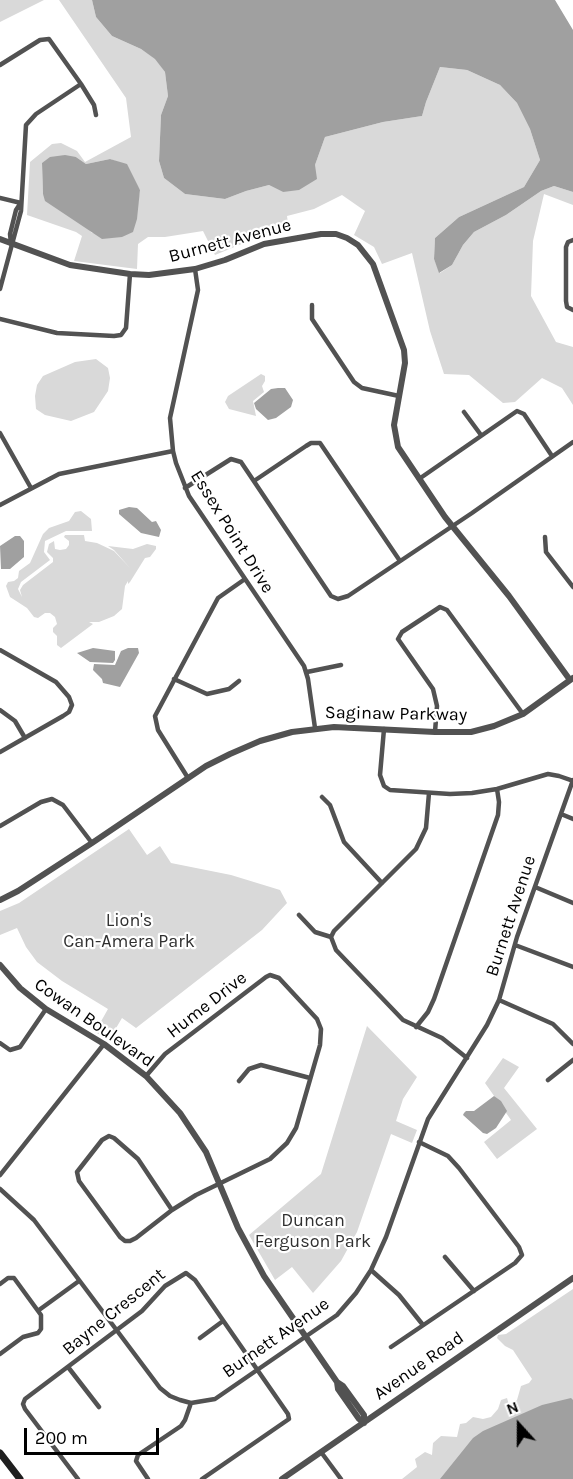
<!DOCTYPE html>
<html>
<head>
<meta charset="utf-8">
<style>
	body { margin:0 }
	#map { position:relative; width:573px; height:1479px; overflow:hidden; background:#fff; font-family:Karla,sans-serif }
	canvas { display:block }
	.north { position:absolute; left:489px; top:1395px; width:60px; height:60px; -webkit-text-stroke:4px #fff; paint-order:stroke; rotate:339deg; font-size:16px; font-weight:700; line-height:24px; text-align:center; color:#000 }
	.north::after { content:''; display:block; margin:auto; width:21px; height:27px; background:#000; clip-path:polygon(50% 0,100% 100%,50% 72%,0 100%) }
	.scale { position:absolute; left:24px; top:1428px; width:135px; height:27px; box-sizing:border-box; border:3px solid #000; border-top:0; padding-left:8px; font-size:18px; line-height:21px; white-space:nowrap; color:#000; -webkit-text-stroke:4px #fff; paint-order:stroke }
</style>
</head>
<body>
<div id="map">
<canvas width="573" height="1479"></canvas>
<div class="north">N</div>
<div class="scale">200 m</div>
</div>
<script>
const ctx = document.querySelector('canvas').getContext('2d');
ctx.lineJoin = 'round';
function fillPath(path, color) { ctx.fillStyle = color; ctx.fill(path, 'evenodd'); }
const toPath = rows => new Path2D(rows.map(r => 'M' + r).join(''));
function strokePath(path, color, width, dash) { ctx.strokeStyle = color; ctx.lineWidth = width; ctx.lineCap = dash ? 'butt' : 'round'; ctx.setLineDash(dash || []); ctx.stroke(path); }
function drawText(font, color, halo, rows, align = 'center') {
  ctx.font = font + ' Karla,sans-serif'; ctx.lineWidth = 4.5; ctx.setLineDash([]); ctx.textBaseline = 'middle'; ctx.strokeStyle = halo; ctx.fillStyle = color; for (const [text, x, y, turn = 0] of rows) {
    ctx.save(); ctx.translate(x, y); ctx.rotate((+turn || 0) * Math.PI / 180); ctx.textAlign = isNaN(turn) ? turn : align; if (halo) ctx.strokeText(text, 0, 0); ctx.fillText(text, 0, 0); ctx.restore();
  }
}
const green = toPath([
	[0,0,44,0,0,22],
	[59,0,92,0,96,17,112,36,141,49,156,59,165,72,168,96,161,115,159,161,164,178,185,194,225,199,246,191,269,185,283,192,315,165,325,137,383,122,422,116,426,102,440,67,467,70,500,85,517,103,530,129,540,160,524,187,459,217,435,238,434,259,440,273,452,265,463,245,474,232,506,215,541,191,554,186,573,192,573,205,544,194,533,241,531,296,556,342,573,347,573,405,562,388,542,378,515,402,503,403,469,375,444,374,430,331,412,253,382,264,374,247,354,235,365,211,342,195,314,209,287,216,289,231,256,238,215,255,203,231,165,237,148,237,138,244,137,269,74,261,82,236,76,232,27,215,30,162,52,144,61,143,77,151,85,162,131,137,126,98],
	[76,157,86,164,110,159,121,163,140,190,138,202,92,233,86,226,43,194,42,163],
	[96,359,108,368,110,378,108,391,94,412,71,421,45,415,36,409,35,396,37,385,43,376,75,362],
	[261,374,265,376,265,381,262,386,264,392,253,401,256,416,229,409,225,402,228,396],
	[81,511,91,519,92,531,66,531,45,541,44,552,50,560,21,582,18,589,22,597,20,590,23,585,53,562,53,558,47,552,49,544,54,541,55,549,60,550,66,549,69,545,69,541,64,537,65,535,84,535,85,541,97,543,114,551,130,568,114,550,108,546,133,549,147,544,156,546,156,549,150,557,145,558,130,582,128,584,128,581,125,586,122,609,114,616,99,622,89,622,93,624,61,648,57,645,57,636,53,632,53,628,57,624,55,617,50,613,45,613,38,618,34,617,27,608,10,597,6,586,8,582,14,581,18,578,19,571,30,563,43,534,49,528,69,521,75,512],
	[129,829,147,855,160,846,171,863,231,875,280,890,287,903,262,930,136,1028,122,1018,109,1040,95,1032,108,1009,62,981,37,962,26,947,17,928,0,935,0,911,19,903],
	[367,1026,417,1077,403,1099,396,1121,417,1130,412,1143,391,1134,357,1232,341,1261,313,1293,292,1267,275,1280,249,1235,321,1174],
	[503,1058,519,1067,504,1088,537,1129,497,1159,484,1142,511,1120,485,1083],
	[573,1289,573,1479,402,1479,417,1467,415,1459,425,1452,432,1455,433,1443,441,1436,457,1437,460,1424,466,1423,473,1417,483,1419,491,1417,498,1409,501,1400,507,1398,509,1405,517,1400,521,1386,529,1383,532,1379,513,1350,505,1346,497,1338,498,1335,506,1334]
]);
const water = toPath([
	[92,0,555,0,573,30,573,192,554,186,541,191,506,215,474,232,463,245,452,265,439,273,434,259,435,238,459,217,524,187,540,160,530,129,517,103,500,85,467,70,440,67,426,102,422,116,383,122,325,137,315,165,317,179,299,190,283,192,269,185,246,191,225,199,185,194,164,178,159,161,161,115,168,96,165,72,155,59,141,49,112,36,96,17],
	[65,155,76,157,86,164,110,159,127,164,140,190,137,219,133,232,122,237,102,239,45,201,43,194,42,163,50,157],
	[278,388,285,388,293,400,291,407,276,418,268,420,256,409,254,403,271,389],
	[129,507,137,508,152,522,156,521,161,530,159,537,141,533,119,514,119,510],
	[15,536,20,536,24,541,24,557,10,569,1,569,0,546],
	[93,648,115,651,115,660,113,663,90,662,77,653],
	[128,648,138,648,139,653,120,687,103,683,102,679,93,670,94,664,115,665,121,651],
	[494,1096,501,1101,507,1111,496,1128,487,1134,483,1133,463,1115,464,1113,466,1111,474,1111],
	[571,1398,573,1400,573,1479,440,1479,473,1438,483,1431,542,1405]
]);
const minor = toPath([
	[0,65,40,40,49,39,81,84,94,105,96,115],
	[0,198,21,203],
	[573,240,568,242,566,247,566,301,567,307,573,310],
	[11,244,10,234,16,210,20,204],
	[195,269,198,290,170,418,173,451,176,463,189,496,304,666,308,679,315,728],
	[0,289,21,211,26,125,36,114,81,84],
	[312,305,312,319,354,382,362,388,399,396],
	[0,319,57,333,114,336,121,335,126,328,130,274],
	[464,412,481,435],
	[0,433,31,488],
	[419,479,517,411,524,414,552,456],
	[254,481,306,446,311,443,320,443,400,561],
	[185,488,231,459,241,462,331,596,338,599,348,596,472,513,573,442],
	[0,505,59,474,173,451],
	[545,537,546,552,573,587],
	[0,650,56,682,69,697,72,705,69,712,63,716,0,752],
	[307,672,341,665],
	[174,679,207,694,229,689,239,681],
	[0,710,15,721,25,738],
	[384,729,380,775,384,786,390,790,450,794,472,793,497,789,548,774,559,776,573,781],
	[435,732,437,706,433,689,398,639,402,632,440,607,447,610,523,714],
	[188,778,158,730,155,716,218,598,245,579],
	[429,793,426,828,416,849,334,931,331,937,336,950,403,1020,442,1038,467,1058],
	[322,797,330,805,344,842,382,883],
	[561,814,573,819],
	[0,826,41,802,52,799,63,805,92,843],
	[535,887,573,903],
	[299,915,315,932,331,937],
	[515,945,573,967],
	[499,1000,553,1024,573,1044],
	[416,1027,428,1012,434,999,498,815,499,802,497,789],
	[0,1043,10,1050,20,1047,46,1009],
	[146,1076,165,1054,266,977,270,975,279,978,317,1019,321,1029,320,1045,296,1128,287,1143,270,1159,196,1195,172,1210,136,1238,130,1241,125,1241,120,1237,79,1181,77,1172,102,1140,109,1136,114,1138,138,1159,172,1210],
	[548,1080,573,1060],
	[239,1081,249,1069,261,1065,310,1078],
	[0,1175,104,1044],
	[0,1189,34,1220,160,1388,170,1396,180,1400,191,1403,215,1399,337,1315,356,1293,371,1270,386,1237,428,1119,487,1025,499,1000,517,937,573,780],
	[445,1257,474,1291],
	[371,1270,399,1295,423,1325],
	[0,1284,8,1278,14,1278,41,1315,41,1329,38,1333,23,1337,0,1354],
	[39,1310,79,1281],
	[200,1338,223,1321],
	[391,1347,515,1263,522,1255,519,1247,459,1168,448,1156,419,1142],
	[68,1367,99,1407],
	[321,1452,341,1479],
	[78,1479,25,1409,23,1404,25,1399,142,1311,165,1286,186,1273,195,1280,288,1414,289,1419,202,1479],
	[148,1479,136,1461,138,1455,181,1426,185,1420,191,1403]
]);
const tertiary = toPath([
	[0,239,70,265,130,274,149,275,195,269,225,260,264,244,321,234,336,234,347,238,358,245,373,264,404,350,405,363,394,425,398,447,445,517,509,596,570,680],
	[0,900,18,891,92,843,206,766,230,754,260,741,292,732,334,727,435,732,471,732,494,726,523,714,573,678],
	[0,965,20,988,46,1009,104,1044,146,1076,180,1113,206,1152,238,1228,264,1276,337,1382,338,1389,359,1419,364,1423],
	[337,1382,343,1386,364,1415,364,1423],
	[282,1479,573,1278]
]);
const secondary = toPath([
	[0,1453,20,1479]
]);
const streetNames = [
	["Burnett Avenue",230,241,-15],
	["Essex Point Drive",232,532,58],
	["Saginaw Parkway",396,714,1],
	["Burnett Avenue",511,916,-72],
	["Hume Drive",207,1005,-38],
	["Cowan Boulevard",94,1023,35],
	["Bayne Crescent",114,1312,-39],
	["Burnett Avenue",276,1338,-35],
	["Avenue Road",419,1366,-35]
];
const parkNames = [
	["Lion's",129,921],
	["Can-Amera Park",129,942],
	["Duncan",313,1221],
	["Ferguson Park",313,1242]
];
fillPath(green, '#d9d9d9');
fillPath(water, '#a0a0a0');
strokePath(minor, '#525252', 4.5);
strokePath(tertiary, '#525252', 6);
strokePath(secondary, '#1f1f1f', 7);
drawText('18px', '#000', '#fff', streetNames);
drawText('18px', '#303030', '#fff', parkNames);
</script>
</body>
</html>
